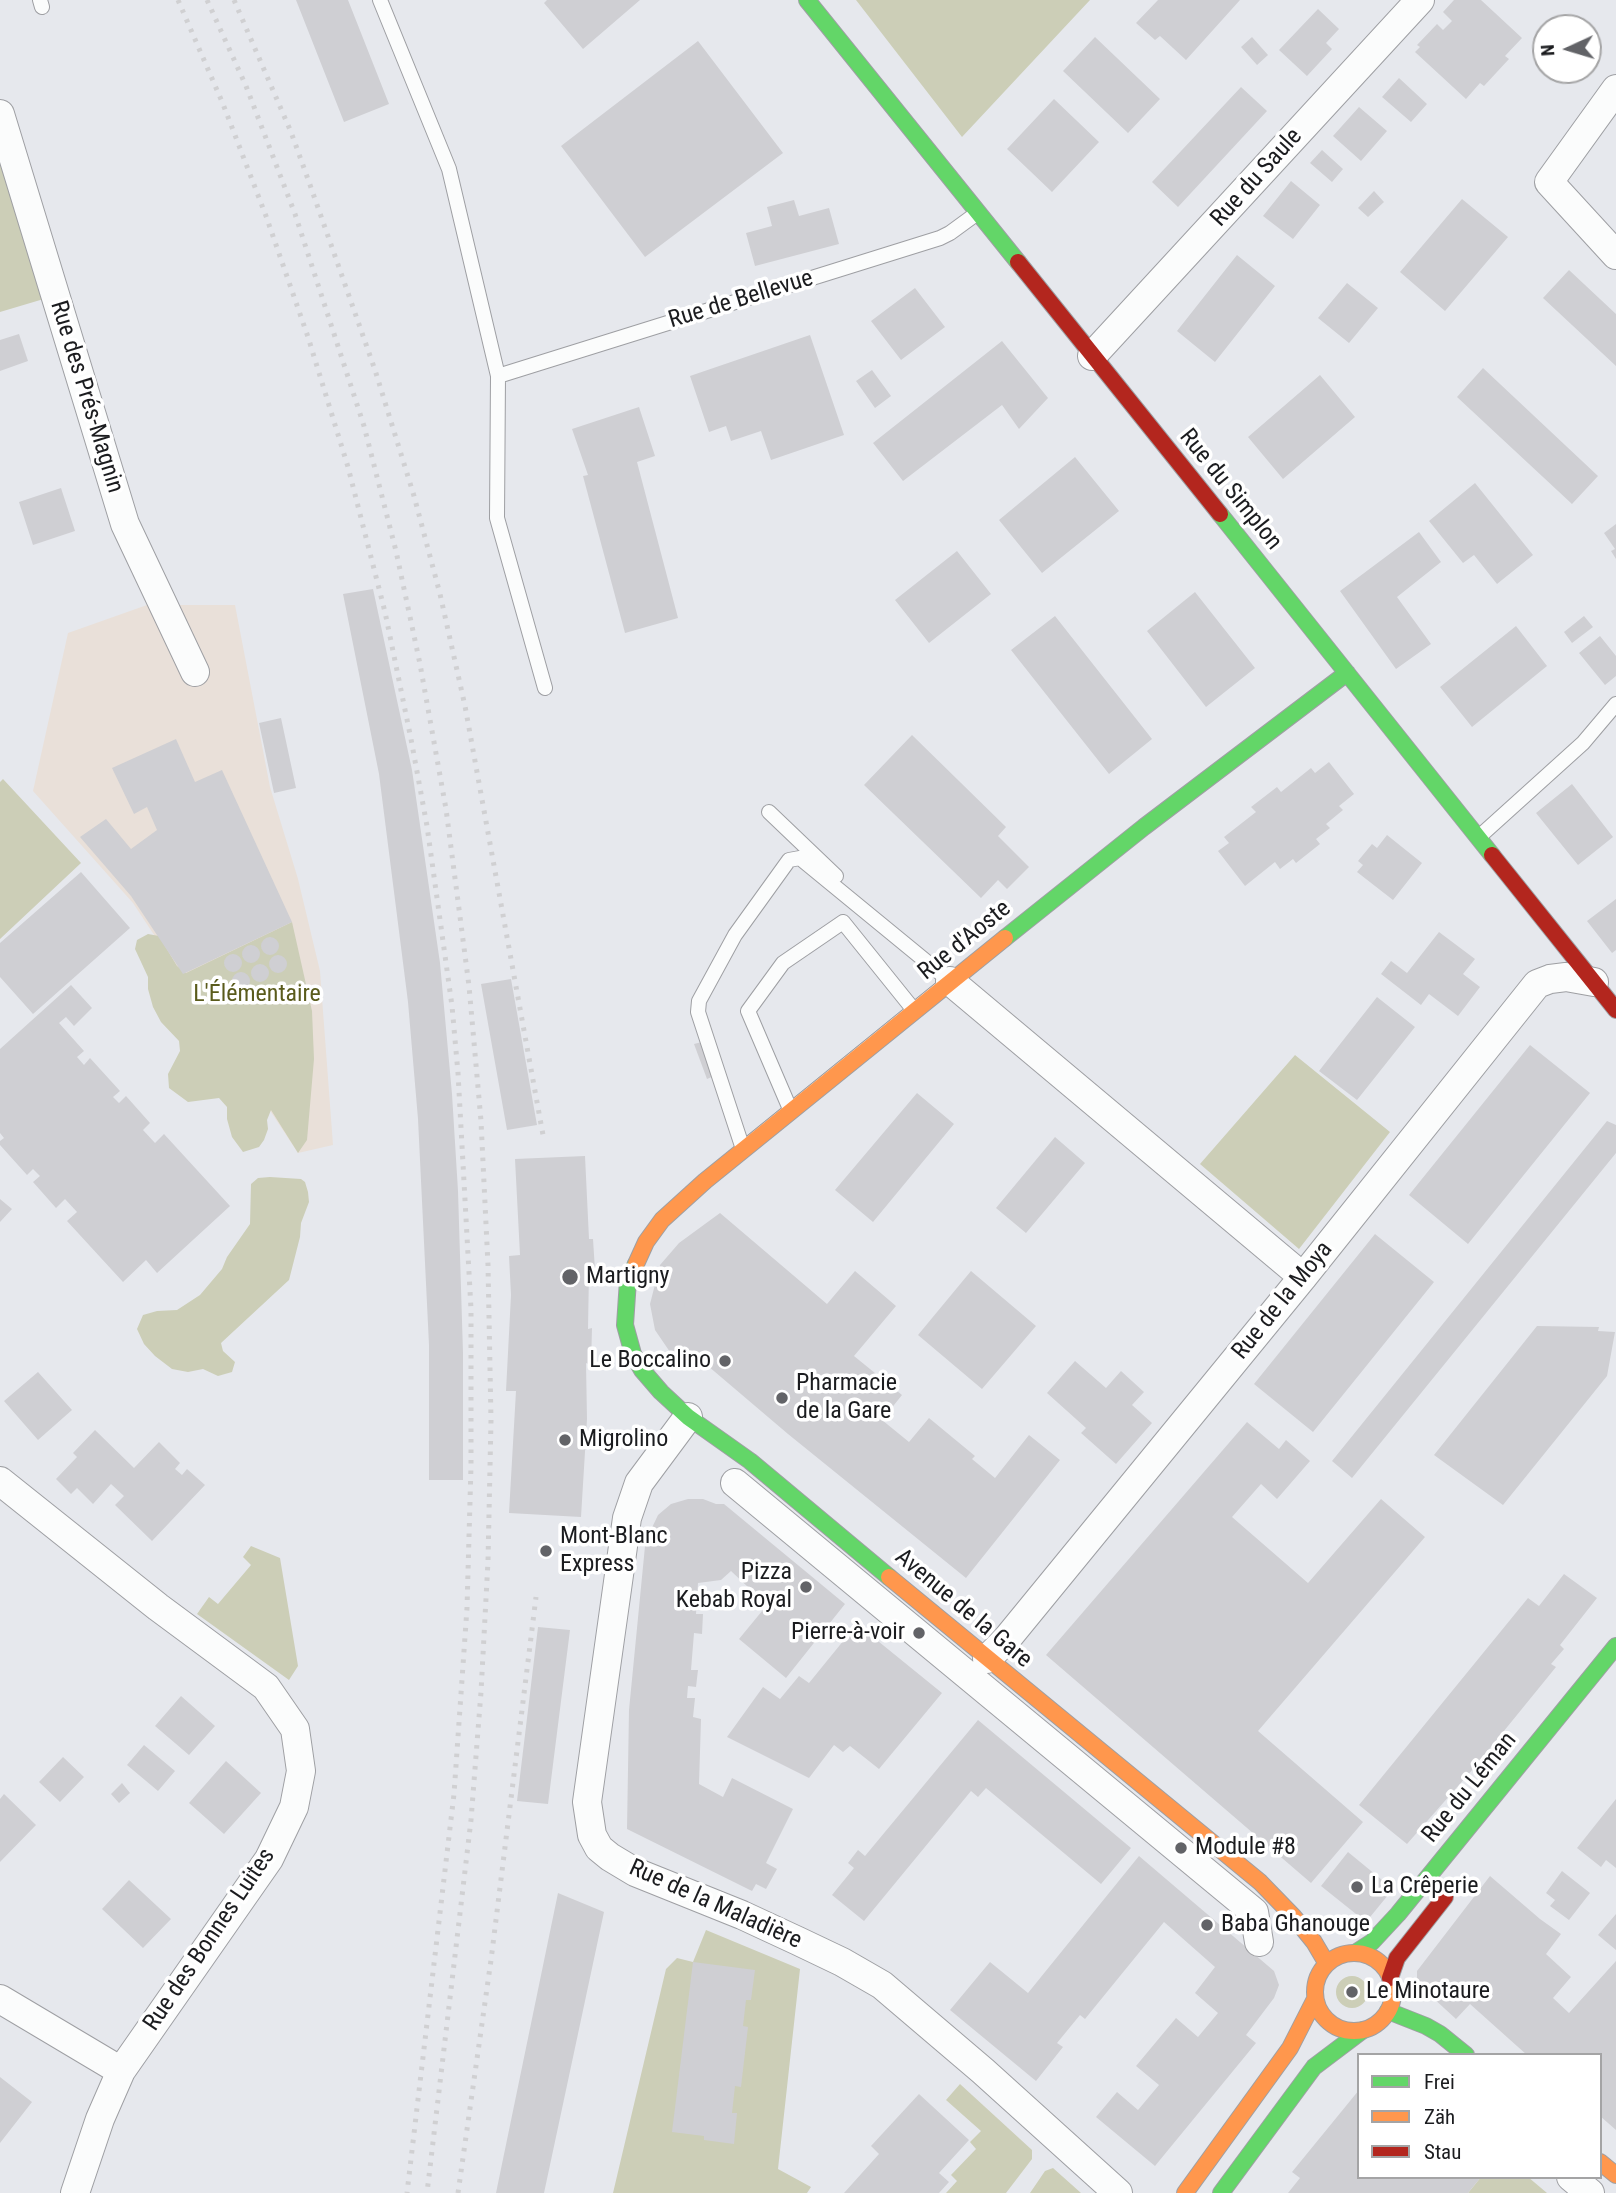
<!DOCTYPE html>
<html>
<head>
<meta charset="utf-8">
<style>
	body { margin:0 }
	#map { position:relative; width:1616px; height:2193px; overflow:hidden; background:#e6e8ed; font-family:"Roboto Condensed",sans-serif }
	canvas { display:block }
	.legend { position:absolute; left:1357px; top:2053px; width:245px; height:126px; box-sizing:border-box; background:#fff; border:2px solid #a4a4a5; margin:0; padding:9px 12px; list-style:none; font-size:21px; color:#1b1c1f }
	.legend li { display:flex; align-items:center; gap:14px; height:35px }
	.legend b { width:35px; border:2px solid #a4a4a5 }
	.north { position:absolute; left:1532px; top:14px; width:70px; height:70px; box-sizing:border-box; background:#fff; border:2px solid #a4a4a5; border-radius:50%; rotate:266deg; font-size:19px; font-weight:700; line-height:28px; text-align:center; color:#1b1c1f }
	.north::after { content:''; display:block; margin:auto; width:24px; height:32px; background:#626367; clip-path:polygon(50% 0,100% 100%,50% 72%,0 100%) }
</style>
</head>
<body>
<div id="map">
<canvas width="1616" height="2193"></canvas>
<ul class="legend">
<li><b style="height:9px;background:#63d668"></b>Frei</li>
<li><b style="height:9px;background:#ff974d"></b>Zäh</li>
<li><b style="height:9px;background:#b3261e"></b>Stau</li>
</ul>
<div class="north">N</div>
</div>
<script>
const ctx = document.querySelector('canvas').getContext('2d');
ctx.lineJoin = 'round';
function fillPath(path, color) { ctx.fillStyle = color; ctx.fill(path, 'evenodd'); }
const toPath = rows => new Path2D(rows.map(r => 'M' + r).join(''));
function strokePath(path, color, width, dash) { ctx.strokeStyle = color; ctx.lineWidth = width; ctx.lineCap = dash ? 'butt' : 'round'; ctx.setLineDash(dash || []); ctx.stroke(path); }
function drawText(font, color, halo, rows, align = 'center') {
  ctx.font = font + ' "Roboto Condensed",sans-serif'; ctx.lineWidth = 7; ctx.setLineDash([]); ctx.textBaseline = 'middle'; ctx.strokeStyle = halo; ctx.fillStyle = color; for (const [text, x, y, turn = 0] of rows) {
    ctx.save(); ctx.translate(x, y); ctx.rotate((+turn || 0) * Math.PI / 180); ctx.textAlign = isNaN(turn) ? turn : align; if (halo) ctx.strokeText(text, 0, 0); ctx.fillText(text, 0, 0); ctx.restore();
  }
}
const industrial = toPath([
	[147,605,235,605,270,787,298,879,320,971,333,1145,298,1153,133,903,33,791,68,633]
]);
const green = toPath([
	[856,0,1090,0,962,137],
	[0,142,47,298,0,312],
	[3,779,81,863,0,939,0,782],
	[292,922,312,1011,314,1059,307,1140,298,1153,271,1110,267,1120,268,1129,264,1140,259,1147,243,1152,232,1137,227,1119,227,1107,219,1098,188,1102,169,1088,168,1074,180,1051,179,1041,161,1022,153,1007,148,989,148,977,135,949,137,940,148,934,159,936,177,966,186,973],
	[1295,1055,1390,1132,1299,1249,1200,1164],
	[270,1177,301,1179,305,1182,308,1192,309,1202,301,1223,300,1237,289,1280,221,1343,223,1351,235,1362,232,1372,218,1376,203,1369,188,1372,172,1369,155,1356,144,1344,137,1329,143,1315,157,1311,177,1310,200,1295,222,1269,227,1257,250,1224,251,1184,258,1178],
	[251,1546,280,1558,298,1666,289,1680,197,1614,209,1597,218,1604,251,1565,243,1557],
	[706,1930,800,1969,778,2169,811,2187,807,2193,613,2193,666,1969,677,1958,693,1962],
	'1336 1992a16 16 0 1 1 32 0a16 16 0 1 1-32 0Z',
	[960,2084,1032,2150,1032,2159,1006,2193,946,2193,957,2181,951,2175,976,2149,970,2142,981,2131,946,2100],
	[1053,2168,1081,2193,1030,2193,1045,2171],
	[1481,2177,1528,2177,1547,2193,1468,2193]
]);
const building = toPath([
	[296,0,348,0,389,104,344,122],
	[547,0,640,0,583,49,544,3],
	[1158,0,1240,0,1186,60,1160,36,1155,40,1136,23],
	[1454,0,1481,0,1522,38,1505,56,1509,59,1484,86,1480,83,1466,99,1415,52,1420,47,1417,45,1437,24,1443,30,1452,21,1443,12],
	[1318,9,1339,29,1326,43,1332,49,1307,76,1279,50],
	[1095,37,1160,99,1128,133,1063,71],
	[1252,37,1268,55,1257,65,1241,47],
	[698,41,783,153,645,257,561,146],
	[1399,78,1427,104,1411,122,1382,97],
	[1241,87,1267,111,1178,207,1152,182],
	[1054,99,1099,142,1052,192,1007,149],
	[1359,107,1387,131,1361,161,1333,136],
	[1322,150,1343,169,1332,182,1310,163],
	[1291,181,1320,205,1293,239,1263,216],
	[1374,191,1384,202,1368,217,1358,208],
	[1462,199,1508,237,1445,311,1400,272],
	[794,200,799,216,829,208,839,244,755,266,746,233,772,226,767,207],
	[1237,255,1275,286,1215,362,1177,331],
	[1569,270,1616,314,1616,366,1543,298],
	[1347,283,1378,308,1349,343,1318,318],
	[915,288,945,327,901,360,871,321],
	[19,334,28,361,0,371,0,340],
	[810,335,844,435,771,460,761,431,731,441,726,426,709,432,690,376],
	[1002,341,1048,398,1019,429,1002,405,903,481,873,443],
	[1483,368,1598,476,1572,504,1457,397],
	[872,370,891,396,875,408,856,381],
	[1320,375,1355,417,1283,479,1248,437],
	[639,407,655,456,637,462,678,618,625,633,583,476,588,475,572,429],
	[1075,457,1119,511,1042,573,999,520],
	[1475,483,1533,555,1497,584,1474,555,1463,563,1429,521],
	[61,488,75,531,33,545,19,502],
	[1616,524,1616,559,1611,551,1615,549,1604,533],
	[1419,532,1441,562,1397,597,1431,644,1396,669,1340,591],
	[957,551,991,594,929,643,895,600],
	[373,589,412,770,440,963,452,1094,458,1191,463,1353,463,1480,429,1480,429,1345,418,1119,408,1002,379,774,343,594],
	[1195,592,1255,668,1206,707,1147,631],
	[1055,616,1152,739,1109,774,1011,650],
	[1584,616,1593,627,1572,643,1564,632],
	[1516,626,1547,666,1472,727,1440,687],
	[1600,636,1616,656,1616,676,1605,685,1579,653],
	[281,718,296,788,274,793,259,723],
	[912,735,1006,827,998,836,1029,867,1007,889,998,880,981,898,864,785],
	[176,739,195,782,222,770,292,922,183,974,131,896,80,837,106,819,131,849,157,830,147,807,134,814,112,768],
	[1329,762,1354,794,1339,806,1343,810,1326,824,1330,828,1316,839,1320,844,1296,863,1293,859,1280,869,1275,862,1245,886,1218,851,1229,843,1224,837,1256,812,1251,807,1277,787,1281,792,1311,768,1315,773],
	[1572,784,1613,837,1578,865,1536,813],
	[1387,835,1422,863,1393,900,1357,872,1363,865,1358,861,1372,844,1377,848],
	[81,872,130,928,33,1014,0,977,0,943],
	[1616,899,1616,950,1612,953,1587,921],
	[1439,932,1475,959,1463,974,1480,987,1458,1016,1429,994,1421,1005,1381,974,1391,961,1407,973],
	'261 946a9 9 0 1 1 18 0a9 9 0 1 1-18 0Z',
	'242 954a9 9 0 1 1 18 0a9 9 0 1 1-18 0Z',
	'224 963a9 9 0 1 1 18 0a9 9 0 1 1-18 0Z',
	'269 964a9 9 0 1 1 18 0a9 9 0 1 1-18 0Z',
	'251 973a9 9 0 1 1 18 0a9 9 0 1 1-18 0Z',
	'232 981a9 9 0 1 1 18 0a9 9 0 1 1-18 0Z',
	[511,979,537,1125,507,1130,481,984],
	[71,985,92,1008,74,1026,66,1017,59,1023,84,1051,77,1057,84,1065,90,1058,120,1091,113,1097,119,1103,126,1096,150,1123,143,1130,155,1143,164,1134,230,1206,157,1273,146,1260,123,1282,67,1221,77,1212,65,1199,56,1208,33,1182,40,1176,33,1169,27,1175,0,1145,0,1141,4,1138,0,1133,0,1049],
	[1377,997,1415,1027,1357,1100,1319,1071],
	[702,1042,714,1076,707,1079,694,1044],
	[1530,1045,1590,1093,1468,1244,1409,1195],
	[917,1093,954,1124,873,1222,835,1190],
	[1607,1121,1616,1125,1616,1153,1352,1478,1332,1461],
	[1055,1137,1085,1163,1026,1233,996,1208],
	[585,1156,589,1239,593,1239,595,1270,589,1271,588,1329,592,1328,591,1365,586,1363,587,1419,581,1517,509,1513,516,1391,506,1391,511,1295,509,1256,520,1255,515,1159],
	[0,1199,12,1209,0,1222],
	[720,1213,827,1304,855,1271,896,1306,854,1356,902,1395,882,1420,909,1442,929,1418,975,1456,972,1459,995,1478,1029,1435,1060,1460,966,1578,788,1434,688,1349,679,1359,670,1352,655,1330,650,1304,660,1265,679,1243],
	[1375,1234,1434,1282,1313,1432,1254,1384],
	[971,1271,1036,1326,982,1389,918,1335],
	[1537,1326,1599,1327,1598,1331,1615,1332,1607,1376,1503,1505,1434,1455],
	[1075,1361,1106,1388,1121,1371,1144,1392,1132,1405,1152,1423,1116,1464,1081,1433,1086,1428,1047,1393],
	[38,1372,72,1410,38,1440,4,1401],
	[1247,1422,1279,1449,1286,1440,1310,1461,1277,1499,1261,1484,1232,1517,1308,1583,1381,1499,1425,1537,1258,1731,1363,1822,1311,1883,1046,1655],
	[95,1430,134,1468,159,1442,180,1463,175,1469,182,1475,187,1469,205,1485,152,1541,115,1505,124,1496,111,1484,93,1504,77,1488,71,1494,56,1479,77,1457,73,1453],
	[688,1499,703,1499,716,1504,724,1504,845,1604,786,1678,739,1639,767,1605,731,1571,721,1580,698,1583,696,1614,703,1614,702,1634,694,1633,691,1670,698,1670,696,1687,688,1686,687,1698,695,1698,693,1717,701,1719,699,1784,723,1797,732,1778,793,1809,766,1863,777,1869,766,1889,756,1884,752,1891,627,1829,629,1710,646,1536,649,1534,658,1515,671,1504],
	[1564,1574,1597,1598,1560,1645,1564,1649,1551,1664,1556,1667,1473,1769,1407,1844,1359,1805,1528,1598,1539,1606],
	[857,1624,942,1693,879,1769,850,1746,843,1752,834,1745,809,1778,727,1737,763,1687,780,1699,799,1676,809,1683],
	[538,1627,570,1630,548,1804,517,1801],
	[181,1696,215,1726,189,1755,155,1726],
	[978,1720,1131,1848,1101,1884,986,1788,978,1797,971,1791,864,1921,832,1895,854,1868,848,1863,858,1850,865,1856],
	[144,1745,175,1771,158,1791,127,1765],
	[63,1757,84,1777,60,1802,39,1782],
	[226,1761,261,1793,224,1834,189,1803],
	[122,1783,130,1793,119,1803,111,1794],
	[4,1794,36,1825,0,1862,0,1799],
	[1616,1799,1616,1868,1606,1860,1601,1867,1577,1848],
	[1348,1852,1393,1889,1366,1922,1321,1886],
	[1139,1856,1274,1971,1279,1985,1274,1998,1246,2035,1256,2043,1155,2166,1096,2117,1117,2092,1138,2110,1159,2085,1136,2066,1176,2018,1198,2037,1218,2013,1195,1993,1215,1967,1164,1922,1085,2019,1080,2015,1057,2043,1063,2047,1036,2081,950,2010,990,1962,1028,1993],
	[1562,1871,1590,1893,1569,1920,1550,1906,1555,1900,1546,1893],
	[1490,1876,1540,1919,1561,1934,1546,1954,1571,1977,1553,1998,1569,2013,1616,1961,1616,2130,1600,2116,1600,2055,1527,2055,1470,2004,1456,2019,1420,1986,1417,1978,1417,1971],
	[129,1880,171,1919,143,1948,102,1909],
	[558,1893,604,1912,544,2193,496,2193],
	[1616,1914,1616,1950,1598,1935],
	[693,1962,755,1970,751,2000,746,2000,743,2026,748,2027,741,2087,735,2086,732,2113,737,2113,734,2144,704,2140,704,2136,672,2132],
	[0,2077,32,2102,0,2143],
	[1359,2090,1359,2177,1481,2177,1468,2193,1288,2193,1300,2178,1292,2172],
	[919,2094,969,2140,939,2173,949,2182,939,2193,844,2193,879,2154,871,2146]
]);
const lane = toPath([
	[40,0,42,7],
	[380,0,449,169,498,376,497,518,545,688],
	[498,376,940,238,950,233,976,214],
	[769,812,836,876],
	[1480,836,1583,743,1616,704],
	[800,858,950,981,743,1149,698,1012,699,1001,735,935,789,860,800,858],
	[790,1109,748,1011,783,963,843,922,913,1009]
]);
const street = toPath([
	[1616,89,1549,182,1616,255],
	[0,114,125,524,195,672],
	[1092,356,1420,0],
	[950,981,1303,1277],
	[688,1417,639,1483,627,1518,587,1802,592,1835,599,1848,610,1857,635,1872,742,1915,798,1941,842,1962,882,1985,983,2071,1118,2193],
	[0,1481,158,1607,266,1687,295,1729,301,1771,294,1807,269,1859,121,2071,100,2119,75,2193],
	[735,1483,1254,1912,1259,1942],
	[987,1659,1006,1640,1303,1277,1537,984,1550,979,1566,977,1594,982],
	[0,1999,121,2071],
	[1571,2177,1590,2193]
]);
const fast = toPath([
	[807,0,1018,262],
	[1220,514,1492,855],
	[1005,938,1144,827,1347,673],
	[636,1264,628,1280,625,1325,633,1354,642,1370,661,1392,688,1417,750,1461,889,1577],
	[1355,1953,1372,1942,1398,1914,1616,1646],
	[1388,2011,1426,2026,1440,2034,1466,2055],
	[1221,2193,1314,2067,1363,2030]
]);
const slow = toPath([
	[636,1264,646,1242,662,1220,705,1181,1005,938],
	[889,1577,1260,1882,1293,1916,1314,1942,1327,1964],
	'1315 1992a39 39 0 1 1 78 0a39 39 0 1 1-78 0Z',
	[1600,2162,1616,2175],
	[1185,2193,1290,2048,1315,1999]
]);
const jam = toPath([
	[1018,262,1220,514],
	[1492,855,1616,1010],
	[1390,1978,1397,1958,1445,1897]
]);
const rail = toPath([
	[178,0,223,104,266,216,308,337,348,467,385,612,411,739,427,826,452,1006,458,1073,471,1309,471,1466,467,1608,454,1794,407,2193],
	[207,0,246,86,295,214,364,426,396,551,420,664,446,809,469,986,481,1121,488,1265,491,1420,488,1561,481,1692,471,1820,427,2193],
	[234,0,291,132,309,182,375,370,414,496,440,594,465,706,543,1135],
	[458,2193,491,1960,536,1597]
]);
const markers = [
	[570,1277,9,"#626367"],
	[725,1361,7,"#626367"],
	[782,1398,7,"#626367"],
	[565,1440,7,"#626367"],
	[546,1551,7,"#626367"],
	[806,1587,7,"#626367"],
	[919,1633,7,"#626367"],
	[1181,1848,7,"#626367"],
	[1357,1887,7,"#626367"],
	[1207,1925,7,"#626367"],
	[1352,1992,7,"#626367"]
];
const streetNames = [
	["Rue du Saule",1257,178,-48],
	["Rue de Bellevue",741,300,-17],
	["Rue des Prés-Magnin",86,397,73],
	["Rue du Simplon",1230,490,51],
	["Rue d'Aoste",965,941,-39],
	["Rue de la Moya",1283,1301,-51],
	["Avenue de la Gare",963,1609,40],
	["Rue du Léman",1470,1788,-51],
	["Rue de la Maladière",715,1905,24],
	["Rue des Bonnes Luites",210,1940,-56]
];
const parkNames = [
	["L'Élémentaire",257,995]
];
const poiNames = [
	["Martigny",586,1277],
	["Le Boccalino",711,1361,"right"],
	["Pharmacie",796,1384],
	["de la Gare",796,1412],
	["Migrolino",579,1440],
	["Mont-Blanc",560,1537],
	["Express",560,1565],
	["Pizza",792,1573,"right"],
	["Kebab Royal",792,1601,"right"],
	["Pierre-à-voir",905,1633,"right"],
	["Module #8",1195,1848],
	["La Crêperie",1371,1887],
	["Baba Ghanouge",1221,1925],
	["Le Minotaure",1366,1992]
];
fillPath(industrial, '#e9e0d9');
fillPath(green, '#ccceb7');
fillPath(building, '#cfcfd3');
strokePath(lane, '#9e9fa3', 16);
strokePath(street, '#9e9fa3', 30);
strokePath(fast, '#9e9fa3', 18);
strokePath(slow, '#9e9fa3', 18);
strokePath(jam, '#9e9fa3', 18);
strokePath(lane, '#fbfcfc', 14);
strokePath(street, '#fbfcfc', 28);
strokePath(fast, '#63d668', 16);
strokePath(slow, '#ff974d', 16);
strokePath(jam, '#b3261e', 16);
strokePath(rail, '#d0d0d2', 5, [3.5, 7]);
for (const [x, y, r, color] of markers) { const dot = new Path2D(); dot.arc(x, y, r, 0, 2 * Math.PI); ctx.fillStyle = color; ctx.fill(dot); strokePath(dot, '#fff', 2.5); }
drawText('24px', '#1b1c1f', '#fff', streetNames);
drawText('24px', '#5a5b1c', '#fff', parkNames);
drawText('24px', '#1b1c1f', '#fff', poiNames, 'left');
</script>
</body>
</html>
